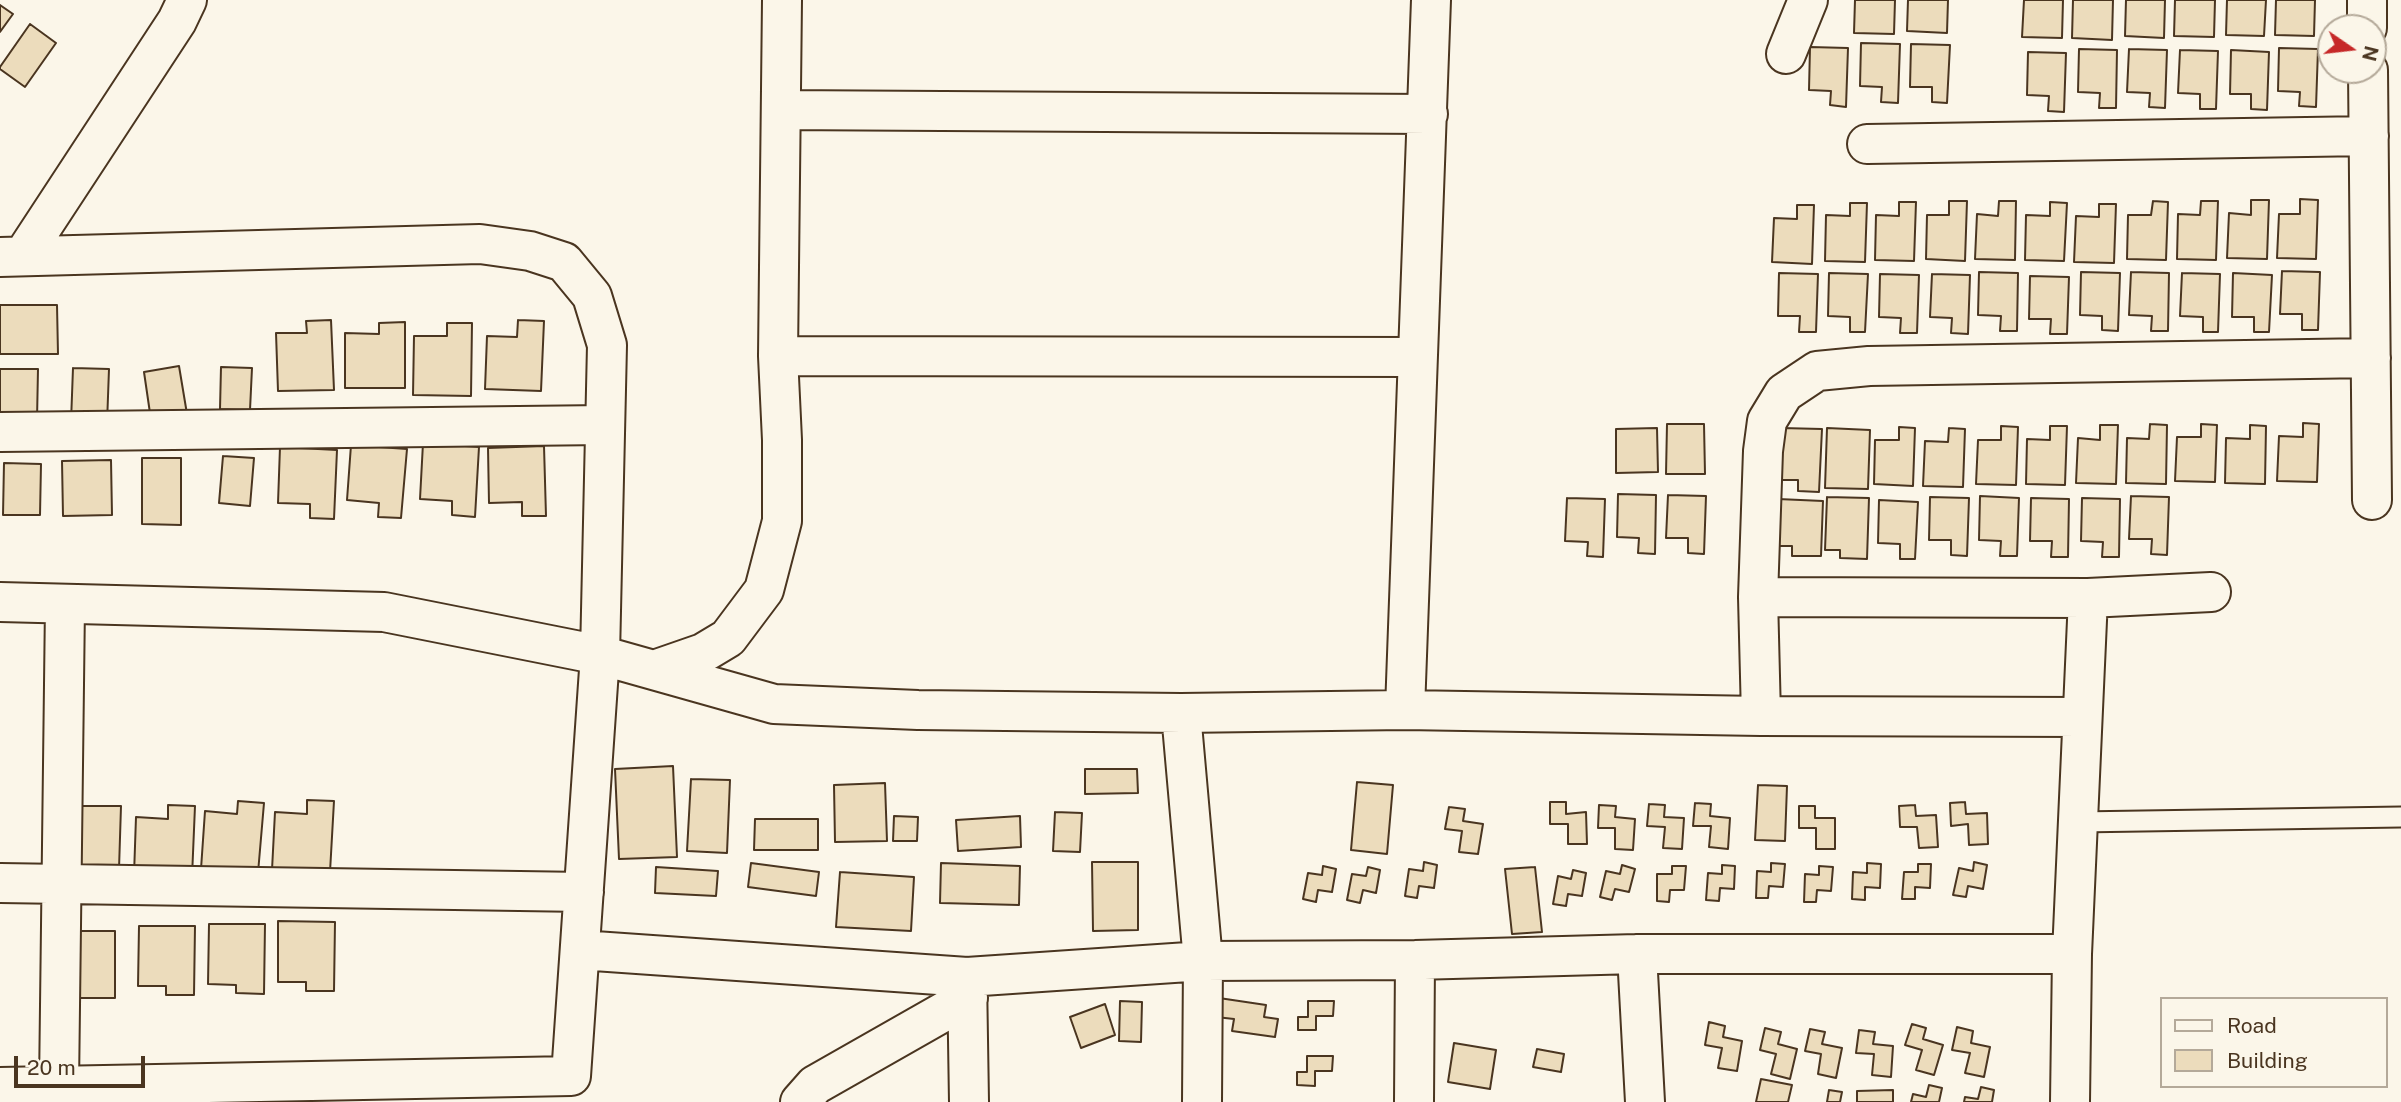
<!DOCTYPE html>
<html>
<head>
<meta charset="utf-8">
<style>
	body { margin:0 }
	#map { position:relative; width:2401px; height:1102px; overflow:hidden; background:#fbf6e9; font-family:"Public Sans",sans-serif }
	canvas { display:block }
	.legend { position:absolute; left:2160px; top:997px; width:228px; height:91px; box-sizing:border-box; background:#fbf6e9; border:2px solid #b4a999; margin:0; padding:9px 12px; list-style:none; font-size:21px; color:#4a3520 }
	.legend li { display:flex; align-items:center; gap:14px; height:35px }
	.legend b { width:35px; border:2px solid #b4a999 }
	.north { position:absolute; left:2317px; top:14px; width:70px; height:70px; box-sizing:border-box; background:#fbf6e9; border:2px solid #b4a999; border-radius:50%; rotate:104deg; font-size:19px; font-weight:700; line-height:28px; text-align:center; color:#4a3520 }
	.north::after { content:''; display:block; margin:auto; width:24px; height:32px; background:#c62828; clip-path:polygon(50% 0,100% 100%,50% 72%,0 100%) }
	.scale { position:absolute; left:14px; top:1056px; width:131px; height:32px; box-sizing:border-box; border:4px solid #4a3520; border-top:0; padding-left:9px; font-size:21px; line-height:24px; white-space:nowrap; color:#4a3520; -webkit-text-stroke:5px #fbf6e9; paint-order:stroke }
</style>
</head>
<body>
<div id="map">
<canvas width="2401" height="1102"></canvas>
<ul class="legend">
<li><b style="height:9px;background:#fbf6e9"></b>Road</li>
<li><b style="height:19px;background:#ecdcbc"></b>Building</li>
</ul>
<div class="north">N</div>
<div class="scale">20 m</div>
</div>
<script>
const ctx = document.querySelector('canvas').getContext('2d');
ctx.lineJoin = 'round';
function fillPath(path, color) { ctx.fillStyle = color; ctx.fill(path, 'evenodd'); }
const toPath = rows => new Path2D(rows.map(r => 'M' + r).join(''));
function strokePath(path, color, width, dash) { ctx.strokeStyle = color; ctx.lineWidth = width; ctx.lineCap = dash ? 'butt' : 'round'; ctx.setLineDash(dash || []); ctx.stroke(path); }
const building = toPath([
	[1855,0,1895,0,1894,34,1854,33,1855,0],
	[1908,0,1948,0,1947,33,1907,31,1908,0],
	[2024,0,2063,0,2062,38,2022,37,2024,0],
	[2073,0,2113,0,2112,40,2072,38,2073,0],
	[2126,0,2165,0,2164,38,2125,36,2126,0],
	[2175,0,2215,0,2214,37,2174,36,2175,0],
	[2227,0,2266,0,2264,36,2226,35,2227,0],
	[2276,0,2315,0,2314,36,2275,35,2276,0],
	[0,5,13,14,0,32,0,5],
	[30,24,56,43,25,87,0,69,0,67,30,24],
	[1861,43,1900,44,1898,103,1881,102,1882,87,1860,86,1861,43],
	[1911,44,1950,45,1947,103,1932,102,1932,87,1910,87,1911,44],
	[1810,47,1848,48,1846,107,1830,105,1831,91,1809,90,1810,47],
	[2279,48,2318,49,2316,107,2299,106,2300,92,2278,91,2279,48],
	[2079,49,2117,50,2116,108,2099,108,2100,93,2078,92,2079,49],
	[2129,49,2167,50,2165,108,2149,107,2150,93,2127,92,2129,49],
	[2180,50,2218,51,2216,109,2200,109,2200,94,2178,93,2180,50],
	[2231,50,2269,52,2267,110,2251,109,2251,94,2230,94,2231,50],
	[2028,52,2066,53,2064,112,2048,111,2049,96,2027,95,2028,52],
	[2300,199,2318,200,2316,259,2277,258,2279,214,2300,214,2300,199],
	[2251,200,2269,200,2267,259,2227,258,2229,213,2251,215,2251,200],
	[1949,201,1967,201,1965,261,1926,259,1927,215,1949,215,1949,201],
	[1999,201,2016,201,2015,260,1975,259,1977,214,1998,216,1999,201],
	[2153,201,2168,202,2166,260,2127,259,2128,215,2151,215,2153,201],
	[2201,201,2218,201,2216,260,2177,259,2178,214,2200,215,2201,201],
	[1899,202,1916,202,1914,261,1875,260,1876,215,1899,216,1899,202],
	[2050,202,2067,203,2064,261,2025,260,2026,215,2050,216,2050,202],
	[1850,203,1867,203,1865,262,1825,261,1826,215,1850,216,1850,203],
	[2099,204,2116,204,2114,263,2074,262,2076,216,2099,217,2099,204],
	[1797,205,1814,205,1812,264,1772,262,1774,218,1797,219,1797,205],
	[2282,271,2320,272,2318,330,2302,330,2302,314,2280,314,2282,271],
	[1979,272,2018,273,2017,331,2000,331,2001,316,1978,315,1979,272],
	[2081,272,2120,273,2118,331,2102,330,2102,316,2080,315,2081,272],
	[2131,272,2169,273,2168,331,2151,331,2152,316,2129,315,2131,272],
	[1779,273,1818,274,1816,332,1799,332,1800,316,1778,316,1779,273],
	[1829,273,1868,274,1865,332,1850,332,1850,317,1828,316,1829,273],
	[2182,273,2220,274,2218,332,2203,332,2203,317,2180,316,2182,273],
	[2233,273,2272,275,2269,332,2254,332,2254,317,2232,317,2233,273],
	[1880,274,1919,275,1917,333,1900,333,1901,318,1879,317,1880,274],
	[1932,274,1970,275,1968,334,1951,333,1952,318,1930,317,1932,274],
	[2030,276,2069,277,2067,334,2050,334,2051,319,2029,319,2030,276],
	[0,305,57,305,58,354,0,354,0,305],
	[331,320,334,390,278,391,276,333,307,333,306,321,331,320],
	[518,320,544,321,541,391,485,389,487,336,517,337,518,320],
	[405,322,405,388,345,388,345,333,379,334,379,323,405,322],
	[447,323,472,323,471,396,413,395,414,336,447,336,447,323],
	[179,366,187,414,151,420,144,372,179,366],
	[221,367,252,368,250,410,220,409,221,367],
	[73,368,109,369,107,424,71,422,73,368],
	[0,369,38,369,37,420,0,420,0,369],
	[2303,423,2319,424,2317,482,2277,481,2279,436,2303,437,2303,423],
	[1667,424,1704,424,1705,474,1666,474,1667,424],
	[2150,424,2167,425,2166,484,2126,483,2127,438,2149,439,2150,424],
	[2201,424,2217,425,2215,482,2175,481,2177,437,2201,437,2201,424],
	[2100,425,2118,425,2116,484,2076,483,2078,438,2100,440,2100,425],
	[2250,425,2266,426,2265,484,2225,483,2226,438,2250,439,2250,425],
	[2001,426,2018,427,2016,485,1976,484,1978,440,2001,440,2001,426],
	[2050,426,2067,426,2065,485,2026,484,2027,439,2050,440,2050,426],
	[1899,427,1915,428,1913,486,1874,484,1875,440,1899,440,1899,427],
	[1657,428,1658,472,1616,473,1616,429,1657,428],
	[1781,428,1822,429,1819,492,1798,491,1798,480,1780,480,1781,428],
	[1827,428,1870,430,1868,489,1825,488,1827,428],
	[1949,428,1965,429,1963,487,1923,486,1925,441,1948,442,1949,428],
	[423,443,479,447,475,517,452,515,452,501,420,499,423,443],
	[351,445,407,449,401,518,378,517,379,503,347,500,351,445],
	[544,446,546,516,522,516,522,502,489,503,488,448,544,446],
	[280,447,337,450,334,519,310,518,310,504,278,503,280,447],
	[223,456,254,458,250,506,219,503,223,456],
	[142,458,181,458,181,525,142,524,142,458],
	[111,460,112,515,63,516,62,461,111,460],
	[4,463,41,464,40,515,3,515,4,463],
	[1618,494,1656,495,1655,554,1638,553,1639,538,1617,537,1618,494],
	[1668,495,1706,496,1704,554,1688,553,1688,538,1666,538,1668,495],
	[1980,496,2019,498,2017,556,2000,556,2001,541,1979,540,1980,496],
	[2131,496,2169,497,2167,555,2151,554,2152,539,2129,539,2131,496],
	[1827,497,1869,498,1867,559,1840,558,1840,550,1825,550,1827,497],
	[1930,497,1969,498,1967,556,1951,555,1951,540,1929,540,1930,497],
	[1567,498,1605,499,1603,557,1587,556,1588,542,1565,541,1567,498],
	[2031,498,2069,499,2068,557,2051,557,2052,541,2030,541,2031,498],
	[2082,498,2120,499,2119,557,2102,557,2103,542,2081,541,2082,498],
	[1778,499,1823,501,1821,556,1792,556,1792,546,1776,546,1778,499],
	[1879,500,1918,502,1915,559,1900,559,1900,544,1878,543,1879,500],
	[673,766,677,857,619,859,615,769,673,766],
	[1085,769,1137,769,1138,793,1085,794,1085,769],
	[691,779,730,780,727,853,687,851,691,779],
	[1357,782,1393,785,1387,854,1351,850,1357,782],
	[885,783,887,841,835,842,834,785,885,783],
	[1758,785,1787,786,1785,841,1755,840,1758,785],
	[307,800,334,801,330,872,272,870,275,812,307,814,307,800],
	[238,801,264,803,258,873,201,869,205,811,237,814,238,801],
	[1550,802,1566,802,1566,814,1586,812,1587,844,1568,844,1568,824,1550,824,1550,802],
	[1965,802,1966,814,1987,813,1988,844,1969,845,1968,824,1951,826,1950,803,1965,802],
	[1695,803,1711,804,1710,816,1730,818,1728,849,1709,847,1711,826,1693,826,1695,803],
	[1649,804,1665,805,1664,817,1684,818,1682,849,1663,848,1665,827,1647,826,1649,804],
	[168,805,195,806,192,877,134,875,136,817,168,819,168,805],
	[1599,805,1616,806,1615,817,1635,819,1633,850,1615,849,1615,828,1598,828,1599,805],
	[1915,805,1916,816,1936,815,1938,847,1919,848,1917,827,1900,827,1899,806,1915,805],
	[66,806,121,806,119,869,65,869,66,806],
	[1799,806,1815,806,1815,818,1835,818,1835,849,1816,849,1816,828,1799,828,1799,806],
	[1449,807,1465,809,1463,821,1483,824,1478,854,1459,852,1462,831,1445,829,1449,807],
	[1055,812,1082,813,1080,852,1053,851,1055,812],
	[894,816,918,817,917,841,893,841,894,816],
	[1020,816,1021,847,958,851,956,820,1020,816],
	[755,819,818,819,818,850,754,850,755,819],
	[1092,862,1138,862,1138,930,1093,931,1092,862],
	[1424,862,1437,865,1434,888,1419,886,1417,898,1405,896,1409,869,1423,871,1424,862],
	[1974,862,1987,865,1983,889,1968,886,1966,897,1953,895,1959,868,1973,871,1974,862],
	[751,863,819,872,816,896,748,887,751,863],
	[941,863,1020,866,1019,905,940,903,941,863],
	[1771,863,1785,864,1783,887,1769,886,1768,898,1756,898,1757,871,1771,872,1771,863],
	[1867,863,1881,864,1880,888,1865,887,1865,900,1852,899,1853,872,1867,873,1867,863],
	[1918,864,1931,864,1930,888,1915,887,1915,899,1902,899,1904,872,1918,872,1918,864],
	[1622,865,1635,869,1629,892,1615,889,1612,900,1600,897,1606,871,1620,874,1622,865],
	[1722,865,1735,866,1734,889,1720,888,1719,901,1706,900,1708,873,1722,874,1722,865],
	[1323,866,1336,869,1332,892,1318,890,1316,902,1303,899,1308,873,1322,875,1323,866],
	[1672,866,1686,866,1684,890,1670,890,1669,902,1657,901,1657,874,1672,874,1672,866],
	[1819,866,1833,867,1831,891,1817,890,1816,902,1804,902,1805,874,1819,875,1819,866],
	[656,867,718,871,716,896,655,893,656,867],
	[1368,867,1380,870,1376,893,1363,890,1360,903,1347,900,1352,874,1366,876,1368,867],
	[1535,867,1542,932,1512,934,1505,869,1535,867],
	[1573,870,1586,873,1582,896,1568,894,1566,906,1553,904,1558,876,1571,879,1573,870],
	[840,872,914,877,911,931,836,927,840,872],
	[278,921,335,922,334,991,306,991,306,982,278,982,278,921],
	[209,924,265,924,264,994,236,993,236,985,208,984,209,924],
	[139,926,195,926,194,995,166,995,166,986,138,986,139,926],
	[70,931,115,931,115,998,70,998,70,931],
	[1219,998,1266,1005,1264,1017,1278,1019,1275,1037,1232,1031,1234,1019,1216,1017,1219,998],
	[1120,1001,1142,1002,1141,1042,1119,1041,1120,1001],
	[1308,1001,1334,1001,1333,1016,1316,1016,1316,1030,1298,1030,1298,1017,1308,1017,1308,1001],
	[1105,1004,1115,1035,1081,1048,1070,1017,1105,1004],
	[1709,1022,1725,1026,1723,1037,1742,1041,1737,1071,1718,1068,1722,1048,1705,1045,1709,1022],
	[1912,1024,1926,1028,1923,1039,1943,1045,1934,1075,1916,1070,1922,1050,1905,1045,1912,1024],
	[1957,1027,1973,1031,1971,1043,1990,1047,1984,1077,1965,1073,1970,1053,1952,1050,1957,1027],
	[1765,1028,1781,1032,1778,1044,1797,1049,1790,1079,1771,1074,1776,1054,1760,1050,1765,1028],
	[1810,1029,1825,1032,1822,1044,1842,1048,1836,1078,1818,1074,1821,1054,1805,1051,1810,1029],
	[1859,1030,1875,1032,1873,1044,1893,1046,1891,1077,1872,1075,1874,1054,1856,1053,1859,1030],
	[1454,1043,1496,1050,1490,1089,1448,1082,1454,1043],
	[1537,1049,1564,1054,1561,1072,1533,1067,1537,1049],
	[1307,1056,1333,1056,1332,1071,1315,1071,1315,1086,1297,1085,1297,1072,1307,1072,1307,1056],
	[1761,1079,1792,1085,1788,1102,1756,1102,1761,1079],
	[1929,1085,1942,1088,1939,1102,1911,1102,1913,1094,1926,1097,1929,1085],
	[1981,1087,1994,1090,1992,1102,1964,1102,1965,1097,1978,1099,1981,1087],
	[1829,1090,1842,1092,1840,1102,1827,1102,1829,1090],
	[1893,1090,1893,1102,1857,1102,1857,1091,1893,1090]
]);
const service = toPath([
	[2078,822,2401,817]
]);
const minor = toPath([
	[2367,0,2367,28],
	[1786,54,1808,0],
	[2368,70,2372,500],
	[781,110,1428,114],
	[1867,144,2369,136],
	[23,256,177,21,187,0],
	[0,257,480,244,530,251,564,262,592,296,607,345,600,655,571,1076,0,1087],
	[778,356,1417,357],
	[0,432,605,425],
	[1758,597,2088,598,2211,592],
	[0,602,384,612,600,655,774,704,918,710,1181,713,1405,710,1761,716,2082,717],
	[654,670,703,653,728,638,764,590,782,521,782,440,778,356,782,0],
	[1405,710,1431,0],
	[1181,713,1203,961,1202,1102],
	[1761,716,1758,597,1763,451,1767,421,1784,393,1817,371,1869,366,2371,358],
	[0,883,584,892],
	[580,950,967,977,1203,961,1415,960,1637,954,2072,954],
	[1637,954,1645,1102],
	[967,977,969,1102],
	[59,1086,65,604],
	[800,1102,815,1085,968,998],
	[1414,1102,1415,960],
	[2070,1102,2072,954,2088,598]
]);
fillPath(building, '#ecdcbc');
strokePath(building, '#4a3520', 2);
strokePath(service, '#4a3520', 23);
strokePath(minor, '#4a3520', 42);
strokePath(service, '#fbf6e9', 19);
strokePath(minor, '#fbf6e9', 38);
</script>
</body>
</html>
